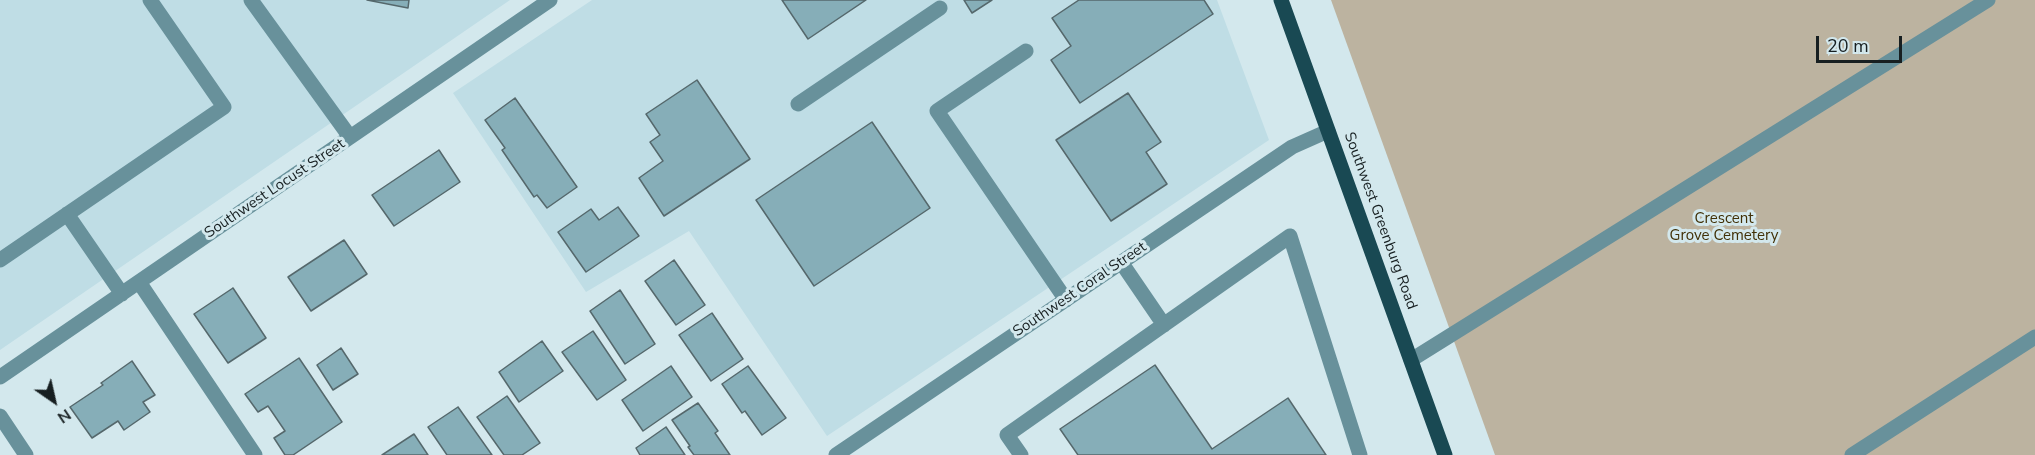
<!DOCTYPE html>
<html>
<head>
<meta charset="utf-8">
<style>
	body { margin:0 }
	#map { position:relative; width:2035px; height:455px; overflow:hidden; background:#d3e8ed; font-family:"Nunito Sans",sans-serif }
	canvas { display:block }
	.north { position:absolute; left:24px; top:371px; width:60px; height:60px; -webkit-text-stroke:4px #d3e8ed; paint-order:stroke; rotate:146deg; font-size:16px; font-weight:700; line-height:24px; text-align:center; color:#171f21 }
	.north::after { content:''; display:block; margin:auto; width:21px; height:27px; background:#171f21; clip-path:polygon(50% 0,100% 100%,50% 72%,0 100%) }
	.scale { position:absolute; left:1816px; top:36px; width:86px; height:27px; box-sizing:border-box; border:3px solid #171f21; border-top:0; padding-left:8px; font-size:18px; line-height:21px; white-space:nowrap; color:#171f21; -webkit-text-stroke:4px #d3e8ed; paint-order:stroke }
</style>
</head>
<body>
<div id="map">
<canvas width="2035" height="455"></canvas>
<div class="north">N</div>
<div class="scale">20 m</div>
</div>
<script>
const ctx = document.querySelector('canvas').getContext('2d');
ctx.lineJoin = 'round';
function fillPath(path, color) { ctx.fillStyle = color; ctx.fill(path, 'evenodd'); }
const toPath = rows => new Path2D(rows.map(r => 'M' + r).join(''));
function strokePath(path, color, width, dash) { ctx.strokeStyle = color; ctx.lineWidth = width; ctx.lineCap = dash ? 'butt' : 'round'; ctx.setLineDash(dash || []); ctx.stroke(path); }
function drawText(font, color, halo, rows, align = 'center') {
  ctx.font = font + ' "Nunito Sans",sans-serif'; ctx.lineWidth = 6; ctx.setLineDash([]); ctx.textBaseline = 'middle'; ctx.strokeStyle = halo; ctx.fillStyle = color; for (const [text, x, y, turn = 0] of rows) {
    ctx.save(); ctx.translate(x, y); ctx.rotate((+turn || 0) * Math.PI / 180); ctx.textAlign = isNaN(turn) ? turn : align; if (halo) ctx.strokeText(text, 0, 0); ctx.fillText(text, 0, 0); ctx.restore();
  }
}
const built = toPath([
	[0,0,510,0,0,350],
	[592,0,1217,0,1269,140,827,436,689,231,586,292,453,93]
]);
const green = toPath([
	[1331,0,2035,0,2035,455,1495,455]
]);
const building = toPath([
	[367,0,409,0,408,8,367,0],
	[782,0,866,0,808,39,782,0],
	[964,0,992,0,972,13,964,0],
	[1079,0,1204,0,1213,14,1080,103,1051,60,1071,46,1052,18,1079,0],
	[697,80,750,159,664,216,639,178,663,161,650,142,660,135,646,114,697,80],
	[1128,93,1161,142,1146,152,1167,184,1111,221,1056,140,1128,93],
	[515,98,577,187,547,208,537,195,534,197,502,150,505,148,485,120,515,98],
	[872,122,930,208,814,286,756,200,872,122],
	[439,150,460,182,394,226,372,195,439,150],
	[618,207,639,236,586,272,558,232,591,209,599,220,618,207],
	[344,240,367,274,311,311,288,277,344,240],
	[674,260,705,305,676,325,645,281,674,260],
	[233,288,266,338,228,363,194,314,233,288],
	[620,290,655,344,625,364,590,311,620,290],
	[712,313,743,359,711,381,679,335,712,313],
	[593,331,626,380,597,400,562,352,593,331],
	[542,341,563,371,519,402,499,372,542,341],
	[341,348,358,374,333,390,317,365,341,348],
	[299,358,342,422,293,455,285,455,274,438,285,431,268,406,258,412,245,394,299,358],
	[132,361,155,395,143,402,150,412,124,430,118,421,92,438,70,407,103,385,101,383,132,361],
	[1155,365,1212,449,1288,398,1326,455,1078,455,1060,429,1155,365],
	[671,366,692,397,643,431,622,400,671,366],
	[748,366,786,418,762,435,745,411,742,413,722,384,748,366],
	[507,396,540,443,522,455,504,455,477,417,507,396],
	[698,403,718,431,715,433,730,455,694,455,688,447,690,446,672,420,698,403],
	[458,407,492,455,447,455,428,427,458,407],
	[666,427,685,455,640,455,636,448,666,427],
	[414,434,428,455,382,455,414,434]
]);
const minor = toPath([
	[251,0,350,137],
	[1026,51,937,111,1066,300],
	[798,104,940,8],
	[67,214,122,294],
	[0,260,224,107,150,0],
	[1121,262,1164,325],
	[139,282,255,455],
	[1411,360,1988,0],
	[0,377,550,0],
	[0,416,26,455],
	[836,455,1292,147,1328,131],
	[1021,455,1007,435,1290,236,1360,455],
	[1852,455,2035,337]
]);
const major = toPath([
	[1281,0,1445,455]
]);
const streetNames = [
	["Southwest Locust Street",275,189,-34],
	["Southwest Greenburg Road",1380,221,70],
	["Southwest Coral Street",1080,290,-34]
];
const parkNames = [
	["Crescent",1724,219],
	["Grove Cemetery",1724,236]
];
fillPath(built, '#bfdde5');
fillPath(green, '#bcb3a0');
fillPath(building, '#86aeb8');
strokePath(building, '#55686c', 1.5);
strokePath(minor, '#68919b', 15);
strokePath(major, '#194953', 15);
drawText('15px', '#171f21', '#d3e8ed', streetNames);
drawText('15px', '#413006', '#d3e8ed', parkNames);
</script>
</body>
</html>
